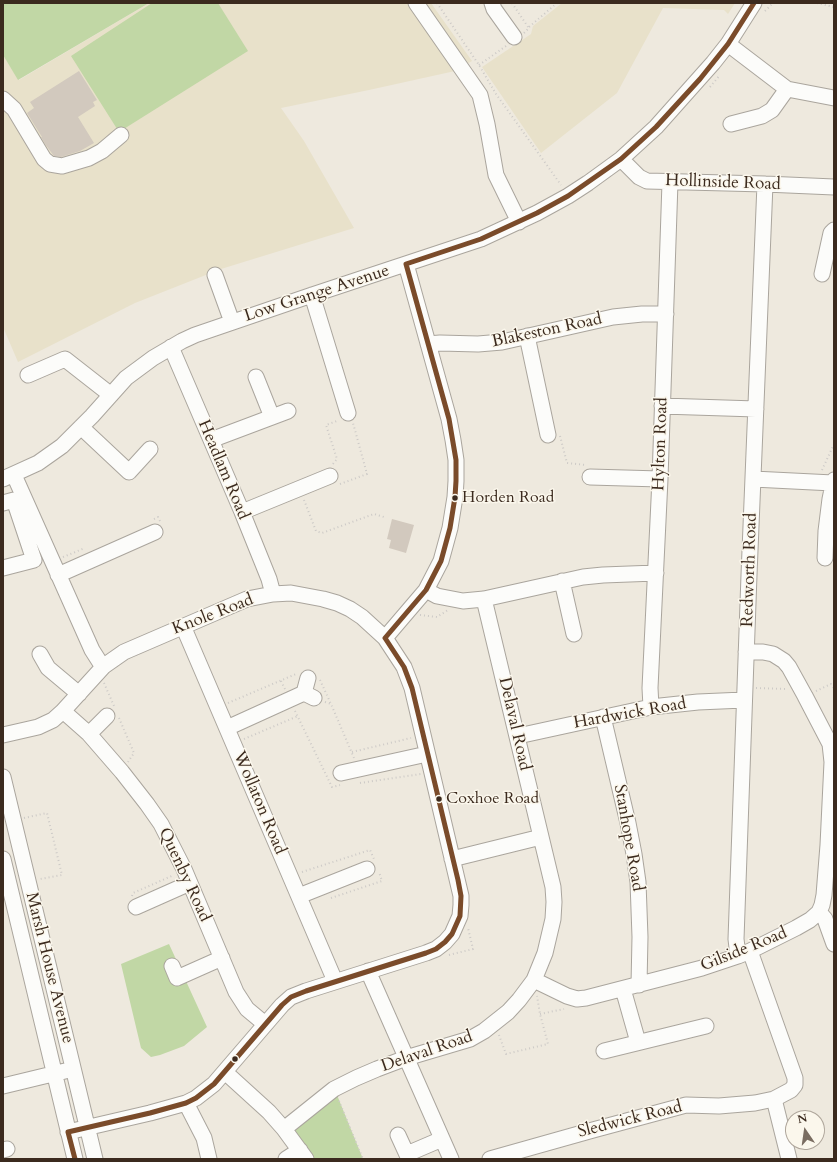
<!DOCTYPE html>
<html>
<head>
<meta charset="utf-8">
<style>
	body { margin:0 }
	#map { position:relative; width:837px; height:1162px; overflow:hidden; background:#eee9de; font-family:Cardo,serif }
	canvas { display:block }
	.frame { position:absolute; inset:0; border:4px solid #3b2a1e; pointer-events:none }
	.north { position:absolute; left:785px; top:1110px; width:40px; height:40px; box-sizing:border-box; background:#fbf7ec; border:1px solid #aea59a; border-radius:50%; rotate:347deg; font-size:11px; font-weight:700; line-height:16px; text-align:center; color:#3b2a1e }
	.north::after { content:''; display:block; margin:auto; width:14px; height:18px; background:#7a6d61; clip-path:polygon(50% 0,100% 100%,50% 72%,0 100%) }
</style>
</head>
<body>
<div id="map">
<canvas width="837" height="1162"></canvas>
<div class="frame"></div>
<div class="north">N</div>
</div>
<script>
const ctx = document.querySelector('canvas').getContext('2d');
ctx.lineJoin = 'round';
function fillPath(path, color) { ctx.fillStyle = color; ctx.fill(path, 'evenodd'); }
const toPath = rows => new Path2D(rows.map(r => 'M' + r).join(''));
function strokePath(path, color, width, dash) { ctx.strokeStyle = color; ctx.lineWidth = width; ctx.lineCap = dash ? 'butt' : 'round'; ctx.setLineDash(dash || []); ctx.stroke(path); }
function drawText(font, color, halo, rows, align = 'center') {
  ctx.font = font + ' Cardo,serif'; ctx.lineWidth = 3; ctx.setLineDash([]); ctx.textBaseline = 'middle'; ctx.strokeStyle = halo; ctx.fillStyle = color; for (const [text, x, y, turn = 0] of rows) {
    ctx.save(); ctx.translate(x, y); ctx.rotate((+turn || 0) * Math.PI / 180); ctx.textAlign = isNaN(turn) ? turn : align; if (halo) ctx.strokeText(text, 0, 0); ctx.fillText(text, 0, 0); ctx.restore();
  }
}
const built = toPath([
	[149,3,431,3,472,61,455,71,369,90,281,108,304,141,354,228,221,269,135,303,18,362,3,327,3,55,19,80],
	[562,3,735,3,728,14,724,10,663,8,617,93,541,153,482,67,531,34,533,26]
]);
const green = toPath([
	[3,3,149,3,18,80,3,55],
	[152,3,218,3,248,51,119,132,71,56],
	[169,944,207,1027,184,1046,160,1055,151,1057,141,1048,121,964],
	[337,1095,363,1159,312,1159,295,1136,293,1128]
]);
const building = toPath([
	[79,71,97,100,93,102,95,106,78,117,94,143,80,151,61,157,54,156,45,144,41,137,42,137,27,113,34,108,30,102],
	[392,519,414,525,406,553,389,548,391,540,387,539]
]);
const path = toPath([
	[437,3,479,65,496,94,561,185],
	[512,3,528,27],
	[817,3,834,7],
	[765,11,773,3],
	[524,33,527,30,529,27,557,3],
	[479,65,506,46],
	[710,87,720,75],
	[560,436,567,463,586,465],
	[333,464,337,459,326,425,337,421,337,420],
	[822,470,834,444],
	[340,484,367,474,353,423],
	[304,500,316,531,322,533,374,514,384,517],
	[154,519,158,517,160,521],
	[63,557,85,548],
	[420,615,437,617,448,610],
	[320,680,331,704],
	[281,681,285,689],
	[104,683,114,706],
	[756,688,788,689],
	[816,691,831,684,834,688],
	[325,702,331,704,354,758],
	[228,703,296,674],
	[295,711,332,787,340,785],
	[119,718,134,753,128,762],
	[244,739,298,716],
	[352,752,411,738],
	[360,783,421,774],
	[24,818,47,813,62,875,40,879],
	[302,872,370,850,374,859],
	[132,896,133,893,174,875],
	[331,898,382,881,379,872],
	[449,955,473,949,468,928],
	[540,1014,564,1009],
	[499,1035,506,1054,548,1044,540,1014,537,996],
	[339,1101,363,1159]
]);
const minor = toPath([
	[416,3,480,95,487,124,496,175,519,222],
	[492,3,494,9,514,37],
	[728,44,787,89,834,98],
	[3,99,14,109,44,159,50,164,62,166,89,158,102,151,121,135],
	[731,124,762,116,772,110,787,89],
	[621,159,639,177,647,181,765,184,834,187],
	[822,274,831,233,834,230],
	[215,275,232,322],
	[312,295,348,413],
	[527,336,548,435],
	[428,344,440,343,478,344,502,342,613,317,642,314,666,314],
	[171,347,242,512,269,579,273,594],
	[28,375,65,359,111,395],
	[256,377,272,417],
	[662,406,756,409],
	[81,427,129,472,150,449],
	[211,440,288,411],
	[14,475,92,650,99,661,104,666],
	[590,477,660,479],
	[3,479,38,463,62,446,92,416,126,378,153,358,182,341,195,335,312,295,481,239,537,213,568,196,588,183,621,159,656,127,713,63,728,44,754,3],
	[753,479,833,483],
	[3,503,14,500,34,560,3,568],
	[242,512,330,476],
	[825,558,826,531,830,499,834,480],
	[58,575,155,532],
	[562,581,574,634],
	[426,590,437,596,463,601,484,599,583,577,603,575,656,573],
	[183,626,335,981],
	[385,638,426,590,441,561,450,528,455,497,456,481,456,460,453,440,449,419,406,264],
	[40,654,48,668,79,694],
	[304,693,308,678],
	[651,707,650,688,660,479,670,182],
	[63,711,89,734,122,772,147,804,161,824,184,869,236,992,247,1009,265,1024],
	[603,717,628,823,634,854,638,882,640,937,639,985],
	[227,728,304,693,314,698],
	[89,734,107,716],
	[3,735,38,727,53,720,63,711,104,666,124,652,247,599,273,594,291,593,323,599,337,603,350,609,362,617,385,638,404,667,412,688,461,896,461,905,460,916,452,934,445,942,436,949,426,953,306,991,291,997,282,1005,214,1084,196,1098,186,1103,150,1113,68,1132],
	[518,736,651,707,698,702,744,700],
	[341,773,427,754],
	[3,777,95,1159],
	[3,859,75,1159],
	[452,859,541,837],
	[299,896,367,869],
	[136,907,190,883],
	[819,912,825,919,834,944],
	[738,956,736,939,749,575,765,184],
	[172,966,177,978,222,958],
	[368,971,451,1159],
	[534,980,567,996,577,999,586,998,702,968,738,956,750,951,796,928,810,920,819,912,822,905,824,895,828,845,832,762,830,744,805,696,789,667,784,661,773,654,763,652,746,652],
	[623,989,638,1042],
	[604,1051,706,1026],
	[225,1072,269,1112,284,1129,306,1159],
	[3,1086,65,1071],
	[774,1099,789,1159],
	[186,1103,204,1138,209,1159],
	[284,1129,334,1089,356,1078,377,1069,406,1058,470,1039,484,1031,508,1012,519,1000,534,980,545,953,553,919,554,902,553,887,548,866,484,599],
	[398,1135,409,1159],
	[3,1150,7,1149],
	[407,1154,442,1139],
	[286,1159,300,1150],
	[490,1159,593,1130,686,1105,719,1106,755,1103,774,1099,791,1090,795,1085,795,1078,750,951]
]);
const bus1 = toPath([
	[75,1159,68,1132,150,1113,186,1103,196,1098,214,1084,282,1005,291,997,306,991,426,953,436,949,445,942,452,934,460,916,461,896,458,880,412,688,404,667,385,638,426,590,441,561,450,528,455,497,456,481,456,460,449,419,406,264,481,239,537,213,568,196,621,159,656,127,700,79,728,44,754,3]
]);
const markers = [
	[455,498,3.5,"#3b2a1e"],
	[439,799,3.5,"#3b2a1e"],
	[235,1059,3.5,"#3b2a1e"]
];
const busNames = [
	["Horden Road",462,498],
	["Coxhoe Road",446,799]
];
const streetNames = [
	["Hollinside Road",723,183,2],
	["Low Grange Avenue",317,294,-18],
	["Blakeston Road",547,331,-12],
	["Hylton Road",661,444,-88],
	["Headlam Road",223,470,67],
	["Redworth Road",750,570,-88],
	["Knole Road",213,615,-21],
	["Hardwick Road",630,714,-10],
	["Delaval Road",514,724,77],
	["Wollaton Road",259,803,67],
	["Stanhope Road",628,838,80],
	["Quenby Road",184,875,65],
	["Gilside Road",744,950,-22],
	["Marsh House Avenue",49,968,76],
	["Delaval Road",427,1052,-19],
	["Sledwick Road",630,1120,-14]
];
fillPath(built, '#e8e1ca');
fillPath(green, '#c1d7a5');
fillPath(building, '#d2c9be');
strokePath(minor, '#aaa59d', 17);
strokePath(path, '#cdcac7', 2, [1, 3]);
strokePath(minor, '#fcfcfa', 15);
strokePath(bus1, '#7a4b2a', 5);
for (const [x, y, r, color] of markers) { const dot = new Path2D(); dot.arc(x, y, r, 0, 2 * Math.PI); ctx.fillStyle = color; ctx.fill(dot); strokePath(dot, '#fbf7ec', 1.5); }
drawText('16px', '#3b2a1e', '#fbf7ec', busNames, 'left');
drawText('17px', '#3b2a1e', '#fbf7ec', streetNames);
</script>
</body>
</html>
